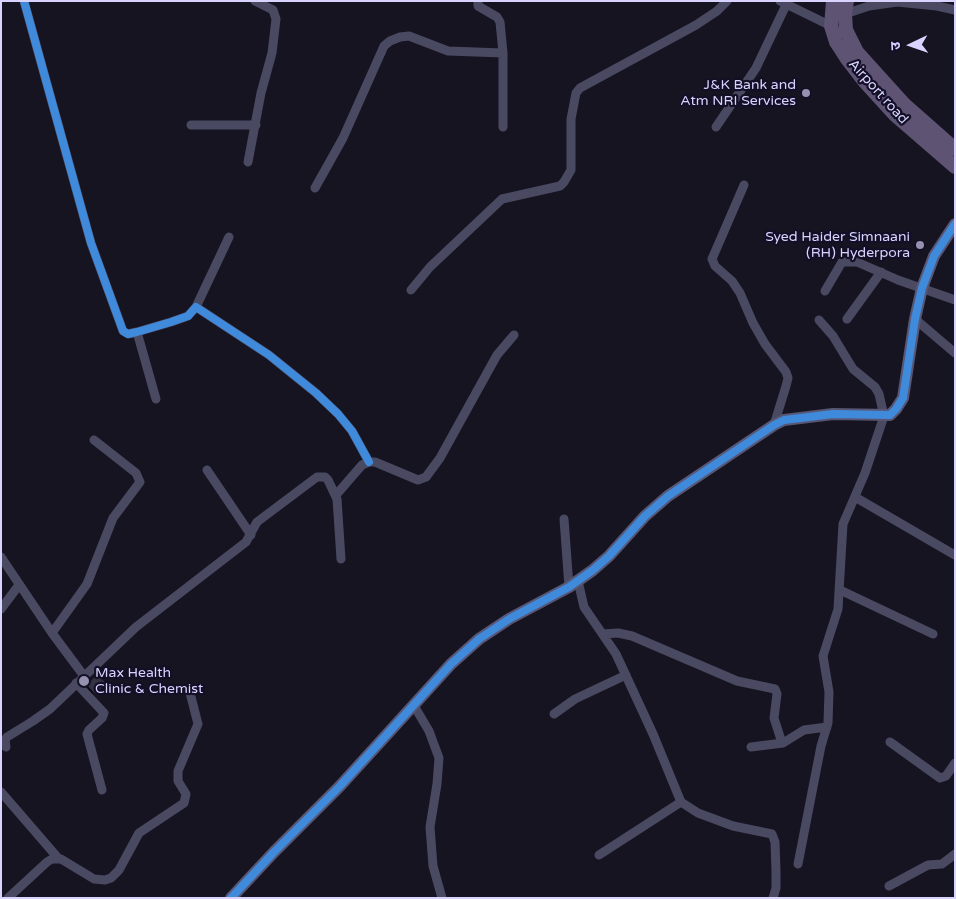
<!DOCTYPE html>
<html>
<head>
<meta charset="utf-8">
<style>
	body { margin:0 }
	#map { position:relative; width:956px; height:899px; overflow:hidden; background:#161421; font-family:"Varela Round","Noto Sans Devanagari",sans-serif }
	canvas { display:block }
	.frame { position:absolute; inset:0; border:2px solid #d9d4ff; pointer-events:none }
	.north { position:absolute; left:886px; top:20px; width:50px; height:50px; -webkit-text-stroke:4px #130f26; paint-order:stroke; rotate:267deg; font-size:14px; font-weight:700; line-height:20px; text-align:center; color:#d9d4ff }
	.north::after { content:''; display:block; margin:auto; width:18px; height:22px; background:#d9d4ff; clip-path:polygon(50% 0,100% 100%,50% 72%,0 100%) }
</style>
</head>
<body>
<div id="map">
<canvas width="956" height="899"></canvas>
<div class="frame"></div>
<div class="north">उ</div>
</div>
<script>
const ctx = document.querySelector('canvas').getContext('2d');
ctx.lineJoin = 'round';
function fillPath(path, color) { ctx.fillStyle = color; ctx.fill(path, 'evenodd'); }
const toPath = rows => new Path2D(rows.map(r => 'M' + r).join(''));
function strokePath(path, color, width, dash) { ctx.strokeStyle = color; ctx.lineWidth = width; ctx.lineCap = dash ? 'butt' : 'round'; ctx.setLineDash(dash || []); ctx.stroke(path); }
function drawText(font, color, halo, rows, align = 'center') {
  ctx.font = font + ' "Varela Round",sans-serif'; ctx.lineWidth = 4.5; ctx.setLineDash([]); ctx.textBaseline = 'middle'; ctx.strokeStyle = halo; ctx.fillStyle = color; for (const [text, x, y, turn = 0] of rows) {
    ctx.save(); ctx.translate(x, y); ctx.rotate((+turn || 0) * Math.PI / 180); ctx.textAlign = isNaN(turn) ? turn : align; if (halo) ctx.strokeText(text, 0, 0); ctx.fillText(text, 0, 0); ctx.restore();
  }
}
const shadow = toPath([
	[97,676,105,683,92,696,85,689]
]);
const building = toPath([
	[97,675,106,683,95,694,87,685]
]);
const street = toPath([
	[24,1,91,243,123,331,128,334,137,332,171,322,188,316,196,307,269,355,316,393,338,414,352,431,369,462],
	[478,1,478,6,497,17,500,22,503,53,503,127],
	[780,1,831,26],
	[845,14,869,6,897,2,937,6,955,10],
	[191,125,256,125],
	[716,127,756,68,786,5],
	[248,162,261,93,272,53,276,19,273,10,255,1],
	[744,185,712,259,715,266,732,281,740,293,753,323,765,344,786,372,788,378,786,386,774,425],
	[315,188,343,138,384,46,390,41,400,37,409,36,448,51,503,53],
	[411,290,430,267,502,199,560,186,564,182,571,170,571,119,576,93,580,88,696,25,717,11,727,1],
	[825,291,842,262,857,262,898,280,955,300],
	[196,307,229,237],
	[847,319,881,272],
	[915,319,955,353],
	[137,332,156,399],
	[207,470,251,535],
	[336,495,362,465,369,462,375,462,418,480,426,477,440,458,497,355,514,335],
	[855,497,955,555],
	[564,519,569,587],
	[1,557,52,633,84,676],
	[578,581,584,607,616,654,653,734,681,802,698,813,733,826,772,834,775,842,776,871,776,888,773,898],
	[840,590,933,634],
	[1,609,19,585],
	[52,633,87,584,113,518,140,482,136,473,94,440],
	[603,634,618,633,632,636,737,681,775,689,777,694,774,718,782,743],
	[76,683,104,713,102,718,89,730,87,734,102,790],
	[413,704,429,731,439,758,437,784,430,827,433,866,442,898],
	[554,714,575,699,626,675],
	[890,742,940,778,946,776,955,763],
	[6,747,5,740,7,737,33,721,50,709,136,627,246,542,257,522,317,477,325,477,328,480,337,499,341,559],
	[751,747,783,743,804,730,827,727],
	[1,792,58,858],
	[599,855,681,802],
	[798,864,821,746,828,723,829,692,823,656,838,609,843,524,865,473,884,416,879,394,875,387,853,369,833,336,819,320],
	[889,886,928,865,942,864,955,854],
	[8,898,47,862,52,859,61,859,94,879,105,880,111,878,119,870,139,833,184,803,186,794,178,781,178,771,198,724,189,689]
]);
const secondary = toPath([
	[231,898,274,852,340,786,451,664,479,639,509,619,569,587,593,570,609,556,645,516,668,496,774,425,784,420,833,414,890,415,896,409,903,398,915,319,922,288,934,256,955,224]
]);
const primary = toPath([
	[833,1,831,26,836,42,847,59,864,81,895,115,955,167],
	[847,1,845,14,846,30,857,52,904,104,955,149]
]);
const cycleway = toPath([
	[24,1,91,243,123,331,128,334,137,332,171,322,188,316,196,307,269,355,316,393,338,414,352,431,369,462],
	[231,898,274,852,340,786,451,664,479,639,509,619,569,587,593,570,609,556,645,516,668,496,774,425,784,420,833,414,890,415,896,409,903,398,915,319,922,288,934,256,955,224]
]);
const markers = [
	[806,93,5,"#9591b1"],
	[920,245,5,"#9591b1"],
	[84,681,6,"#9591b1"]
];
const poiNames = [
	["J&K Bank and",796,85],
	["Atm NRI Services",796,101],
	["Syed Haider Simnaani",910,237],
	["(RH) Hyderpora",910,253],
	["Max Health",95,673,"left"],
	["Clinic & Chemist",95,689,"left"]
];
const streetNames = [
	["Airport road",878,92,48]
];
fillPath(shadow, '#0007');
fillPath(building, '#343243');
strokePath(street, '#4a4962', 9);
strokePath(secondary, '#575674', 12);
strokePath(primary, '#5e5373', 14);
strokePath(cycleway, '#408adc', 8);
for (const [x, y, r, color] of markers) { const dot = new Path2D(); dot.arc(x, y, r, 0, 2 * Math.PI); ctx.fillStyle = color; ctx.fill(dot); strokePath(dot, '#130f26', 2); }
drawText('14px', '#d9d4ff', '#130f26', poiNames, 'right');
drawText('14px', '#d9d4ff', '#130f26', streetNames);
</script>
</body>
</html>
